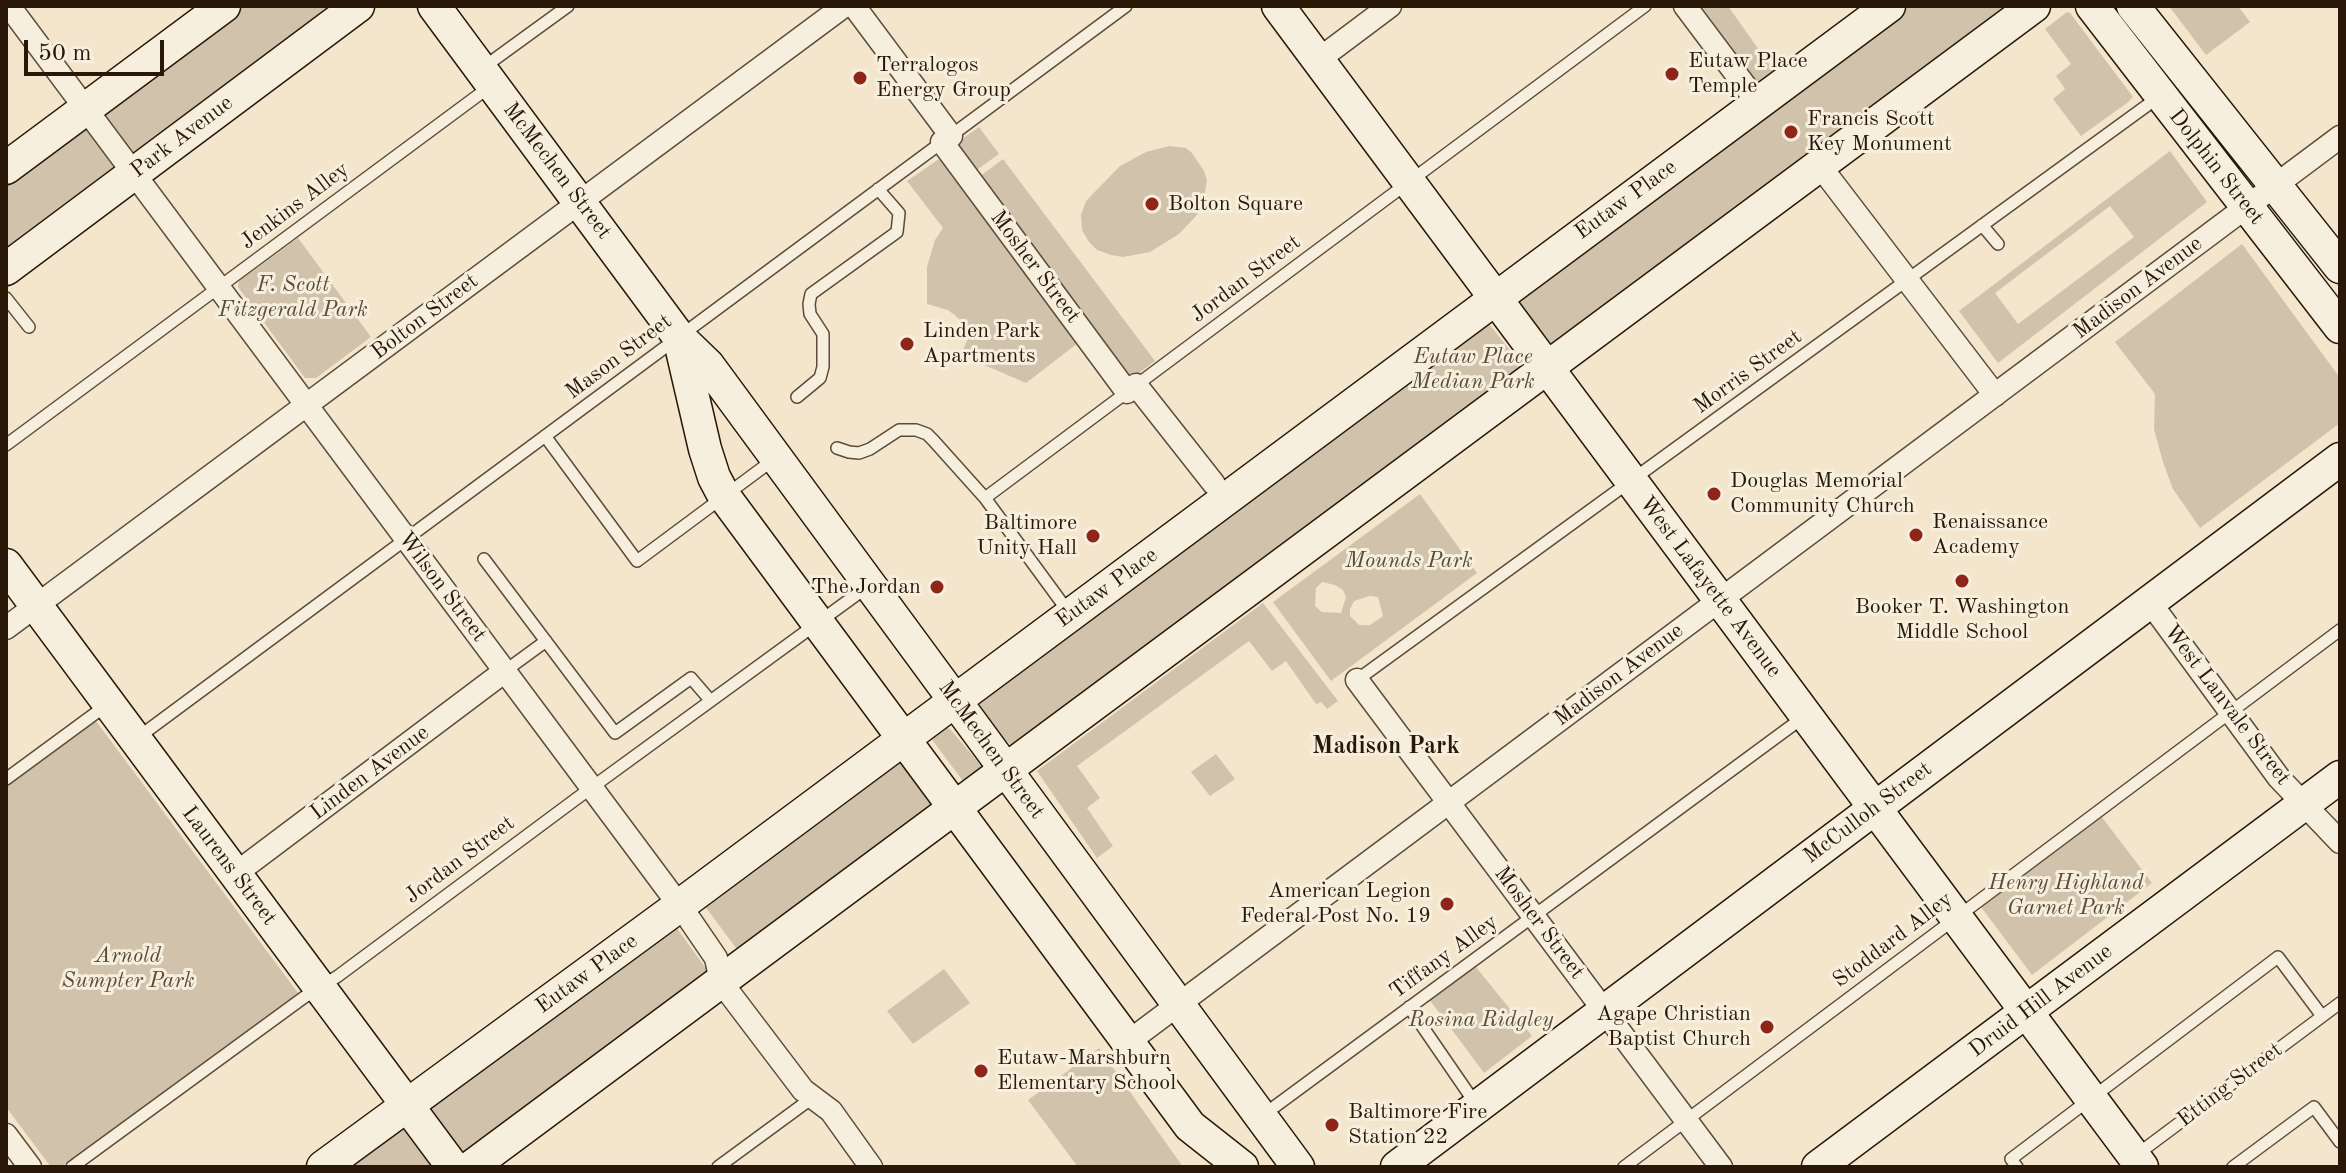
<!DOCTYPE html>
<html>
<head>
<meta charset="utf-8">
<style>
	body { margin:0 }
	#map { position:relative; width:2346px; height:1173px; overflow:hidden; background:#f3e6cd; font-family:"Old Standard TT",serif }
	canvas { display:block }
	.frame { position:absolute; inset:0; border:8px solid #291707; pointer-events:none }
	.scale { position:absolute; left:24px; top:40px; width:140px; height:36px; box-sizing:border-box; border:4px solid #291707; border-top:0; padding-left:10px; font-size:24px; line-height:28px; white-space:nowrap; color:#291707; -webkit-text-stroke:6px #f7efde; paint-order:stroke }
</style>
</head>
<body>
<div id="map">
<canvas width="2346" height="1173"></canvas>
<div class="frame"></div>
<div class="scale">50 m</div>
</div>
<script>
const ctx = document.querySelector('canvas').getContext('2d');
ctx.lineJoin = 'round';
function fillPath(path, color) { ctx.fillStyle = color; ctx.fill(path, 'evenodd'); }
const toPath = rows => new Path2D(rows.map(r => 'M' + r).join(''));
function strokePath(path, color, width, dash) { ctx.strokeStyle = color; ctx.lineWidth = width; ctx.lineCap = dash ? 'butt' : 'round'; ctx.setLineDash(dash || []); ctx.stroke(path); }
function drawText(font, color, halo, rows, align = 'center') {
  ctx.font = font + ' "Old Standard TT",serif'; ctx.lineWidth = 6; ctx.setLineDash([]); ctx.textBaseline = 'middle'; ctx.strokeStyle = halo; ctx.fillStyle = color; for (const [text, x, y, turn = 0] of rows) {
    ctx.save(); ctx.translate(x, y); ctx.rotate((+turn || 0) * Math.PI / 180); ctx.textAlign = isNaN(turn) ? turn : align; if (halo) ctx.strokeText(text, 0, 0); ctx.fillText(text, 0, 0); ctx.restore();
  }
}
const green = toPath([
	[239,6,343,6,6,256,6,178],
	[1687,6,1728,6,1776,74,1752,92],
	[1909,6,2012,6,1554,347,1516,300],
	[2169,6,2238,6,2250,22,2206,55],
	[2067,12,2070,13,2133,97,2127,103,2081,136,2053,99,2065,89,2056,76,2071,64,2045,29],
	[979,127,999,154,974,172,955,144],
	[1169,146,1186,148,1192,153,1204,171,1207,180,1205,193,1202,207,1196,216,1179,234,1150,252,1123,257,1111,255,1097,250,1089,242,1082,230,1081,215,1086,201,1120,166,1146,152],
	[2170,151,2207,202,1998,363,1959,311],
	[2110,206,2134,237,2018,324,1995,293],
	[939,159,1078,343,1026,383,961,355,968,338,966,329,957,317,948,310,927,304,927,267,935,240,943,228,907,181],
	[1003,159,1155,361,1127,382,975,180],
	[298,238,371,337,316,378,305,378,238,287,239,281],
	[2242,244,2340,378,2340,423,2200,528,2173,489,2163,462,2154,429,2155,394,2115,342],
	[1486,320,1527,372,1013,747,974,711,972,699],
	[1420,494,1477,573,1331,681,1273,602],
	[1322,582,1335,585,1343,590,1346,597,1341,613,1322,612,1315,606,1316,588],
	[1370,596,1378,597,1383,616,1370,625,1359,625,1350,616,1350,609,1354,601],
	[1263,603,1338,701,1327,709,1321,702,1316,704,1286,661,1272,671,1249,641,1077,766,1100,798,1087,808,1113,846,1097,858,1037,771],
	[96,721,298,993,61,1167,51,1167,6,1107,6,786],
	[944,726,950,729,985,770,966,785,930,737],
	[1216,754,1235,779,1210,796,1191,772],
	[898,756,933,806,739,952,701,901],
	[2101,816,2152,883,2032,975,1981,907],
	[673,923,710,974,466,1155,429,1105],
	[1475,966,1532,1036,1484,1073,1429,999],
	[944,969,970,1003,913,1044,887,1011],
	[1099,1048,1183,1167,1078,1167,1028,1100],
	[400,1124,432,1167,343,1167]
]);
const lane = toPath([
	[484,67,568,6],
	[1982,225,1998,244],
	[6,298,29,327],
	[797,397,820,378,823,367,823,334,810,314,809,304,811,294,897,232,899,213,878,189],
	[545,436,637,561,773,460],
	[6,445,492,85],
	[837,448,849,452,859,453,870,449,899,430,916,430,927,434,933,440,985,498],
	[484,559,615,733,691,678,710,700],
	[1070,614,985,498,1645,6],
	[505,671,546,641],
	[1357,680,2160,96],
	[136,739,1126,6],
	[6,779,108,704],
	[1409,1007,1475,1103],
	[1262,1116,1805,716],
	[2135,1156,2340,1003],
	[72,1167,303,998,338,976,576,799,867,587],
	[718,1167,812,1098],
	[1624,1167,2340,630],
	[2017,1167,2011,1159,2278,957,2322,1016],
	[2233,1167,2314,1107,2340,1142]
]);
const street = toPath([
	[9,6,688,917,716,958,721,982,803,1090,831,1111,871,1167],
	[854,6,951,136],
	[1685,6,1758,103],
	[1318,60,1390,6],
	[942,142,1127,392],
	[1820,166,1995,395],
	[1136,385,1214,484],
	[2149,601,2279,778,2340,842],
	[6,628,844,6],
	[1357,680,1721,1167],
	[235,874,505,671],
	[1128,1042,2340,137],
	[6,1135,30,1167]
]);
const secondary = toPath([
	[434,6,679,337,708,365,1298,1167],
	[1278,6,2142,1167],
	[2092,6,2340,327],
	[2133,6,2340,267],
	[6,168,224,6],
	[6,269,358,6],
	[679,337,705,449,714,477,724,496,1190,1126,1242,1167],
	[6,565,453,1167],
	[323,1167,679,906,1889,6],
	[471,1167,2034,6],
	[1397,1167,2340,459],
	[1818,1167,2340,777]
]);
const markers = [
	[1672,74,8,"#8f2418"],
	[860,78,8,"#8f2418"],
	[1791,132,8,"#8f2418"],
	[1152,204,8,"#8f2418"],
	[907,344,8,"#8f2418"],
	[1714,494,8,"#8f2418"],
	[1916,535,8,"#8f2418"],
	[1093,536,8,"#8f2418"],
	[1962,581,8,"#8f2418"],
	[937,587,8,"#8f2418"],
	[1447,904,8,"#8f2418"],
	[1767,1027,8,"#8f2418"],
	[981,1071,8,"#8f2418"],
	[1332,1125,8,"#8f2418"]
];
const poiNames = [
	["Eutaw Place",1688,61],
	["Temple",1688,86],
	["Terralogos",876,65],
	["Energy Group",876,90],
	["Francis Scott",1807,119],
	["Key Monument",1807,144],
	["Bolton Square",1168,204],
	["Linden Park",923,331],
	["Apartments",923,356],
	["Douglas Memorial",1730,481],
	["Community Church",1730,506],
	["Renaissance",1932,522],
	["Academy",1932,547],
	["Baltimore",1077,523,"right"],
	["Unity Hall",1077,548,"right"],
	["The Jordan",921,587,"right"],
	["Booker T. Washington",1962,607,"center"],
	["Middle School",1962,632,"center"],
	["American Legion",1431,891,"right"],
	["Federal Post No. 19",1431,916,"right"],
	["Agape Christian",1751,1014,"right"],
	["Baptist Church",1751,1039,"right"],
	["Eutaw-Marshburn",997,1058],
	["Elementary School",997,1083],
	["Baltimore Fire",1348,1112],
	["Station 22",1348,1137]
];
const streetNames = [
	["Park Avenue",182,137,-37],
	["Dolphin Street",2216,167,52],
	["McMechen Street",557,171,53],
	["Eutaw Place",1626,200,-36],
	["Jenkins Alley",295,206,-37],
	["Mosher Street",1035,267,53],
	["Jordan Street",1246,279,-37],
	["Madison Avenue",2138,288,-37],
	["Bolton Street",425,317,-37],
	["Mason Street",619,357,-37],
	["Morris Street",1748,372,-36],
	["Wilson Street",442,587,53],
	["West Lafayette Avenue",1710,587,53],
	["Eutaw Place",1107,588,-36],
	["Madison Avenue",1619,675,-37],
	["West Lanvale Street",2227,705,53],
	["McMechen Street",991,750,54],
	["Linden Avenue",370,773,-37],
	["McCulloh Street",1868,813,-37],
	["Jordan Street",460,860,-37],
	["Laurens Street",229,866,53],
	["Mosher Street",1539,923,53],
	["Stoddard Alley",1893,940,-37],
	["Tiffany Alley",1444,957,-36],
	["Eutaw Place",587,974,-36],
	["Druid Hill Avenue",2041,1001,-37],
	["Etting Street",2230,1085,-37]
];
const parkNames = [
	["F. Scott",293,285],
	["Fitzgerald Park",293,310],
	["Eutaw Place",1473,357],
	["Median Park",1473,382],
	["Mounds Park",1409,561],
	["Henry Highland",2066,883],
	["Garnet Park",2066,908],
	["Arnold",128,956],
	["Sumpter Park",128,981],
	["Rosina Ridgley",1481,1020]
];
const neighbourhoodNames = [
	["Madison Park",1386,747]
];
fillPath(green, '#d1c3ab');
strokePath(lane, '#5c4b38', 14);
strokePath(street, '#5c4b38', 25);
strokePath(secondary, '#291707', 35);
strokePath(lane, '#f7efde', 11);
strokePath(street, '#f7efde', 22);
strokePath(secondary, '#f7efde', 32);
for (const [x, y, r, color] of markers) { const dot = new Path2D(); dot.arc(x, y, r, 0, 2 * Math.PI); ctx.fillStyle = color; ctx.fill(dot); strokePath(dot, '#f7efde', 3); }
drawText('22px', '#291707', '#f7efde', poiNames, 'left');
drawText('22px', '#291707', '#f7efde', streetNames);
drawText('italic 22px', '#5b4b38', '#f7efde', parkNames);
drawText('bold 24px', '#291707', '#f7efde', neighbourhoodNames);
</script>
</body>
</html>
